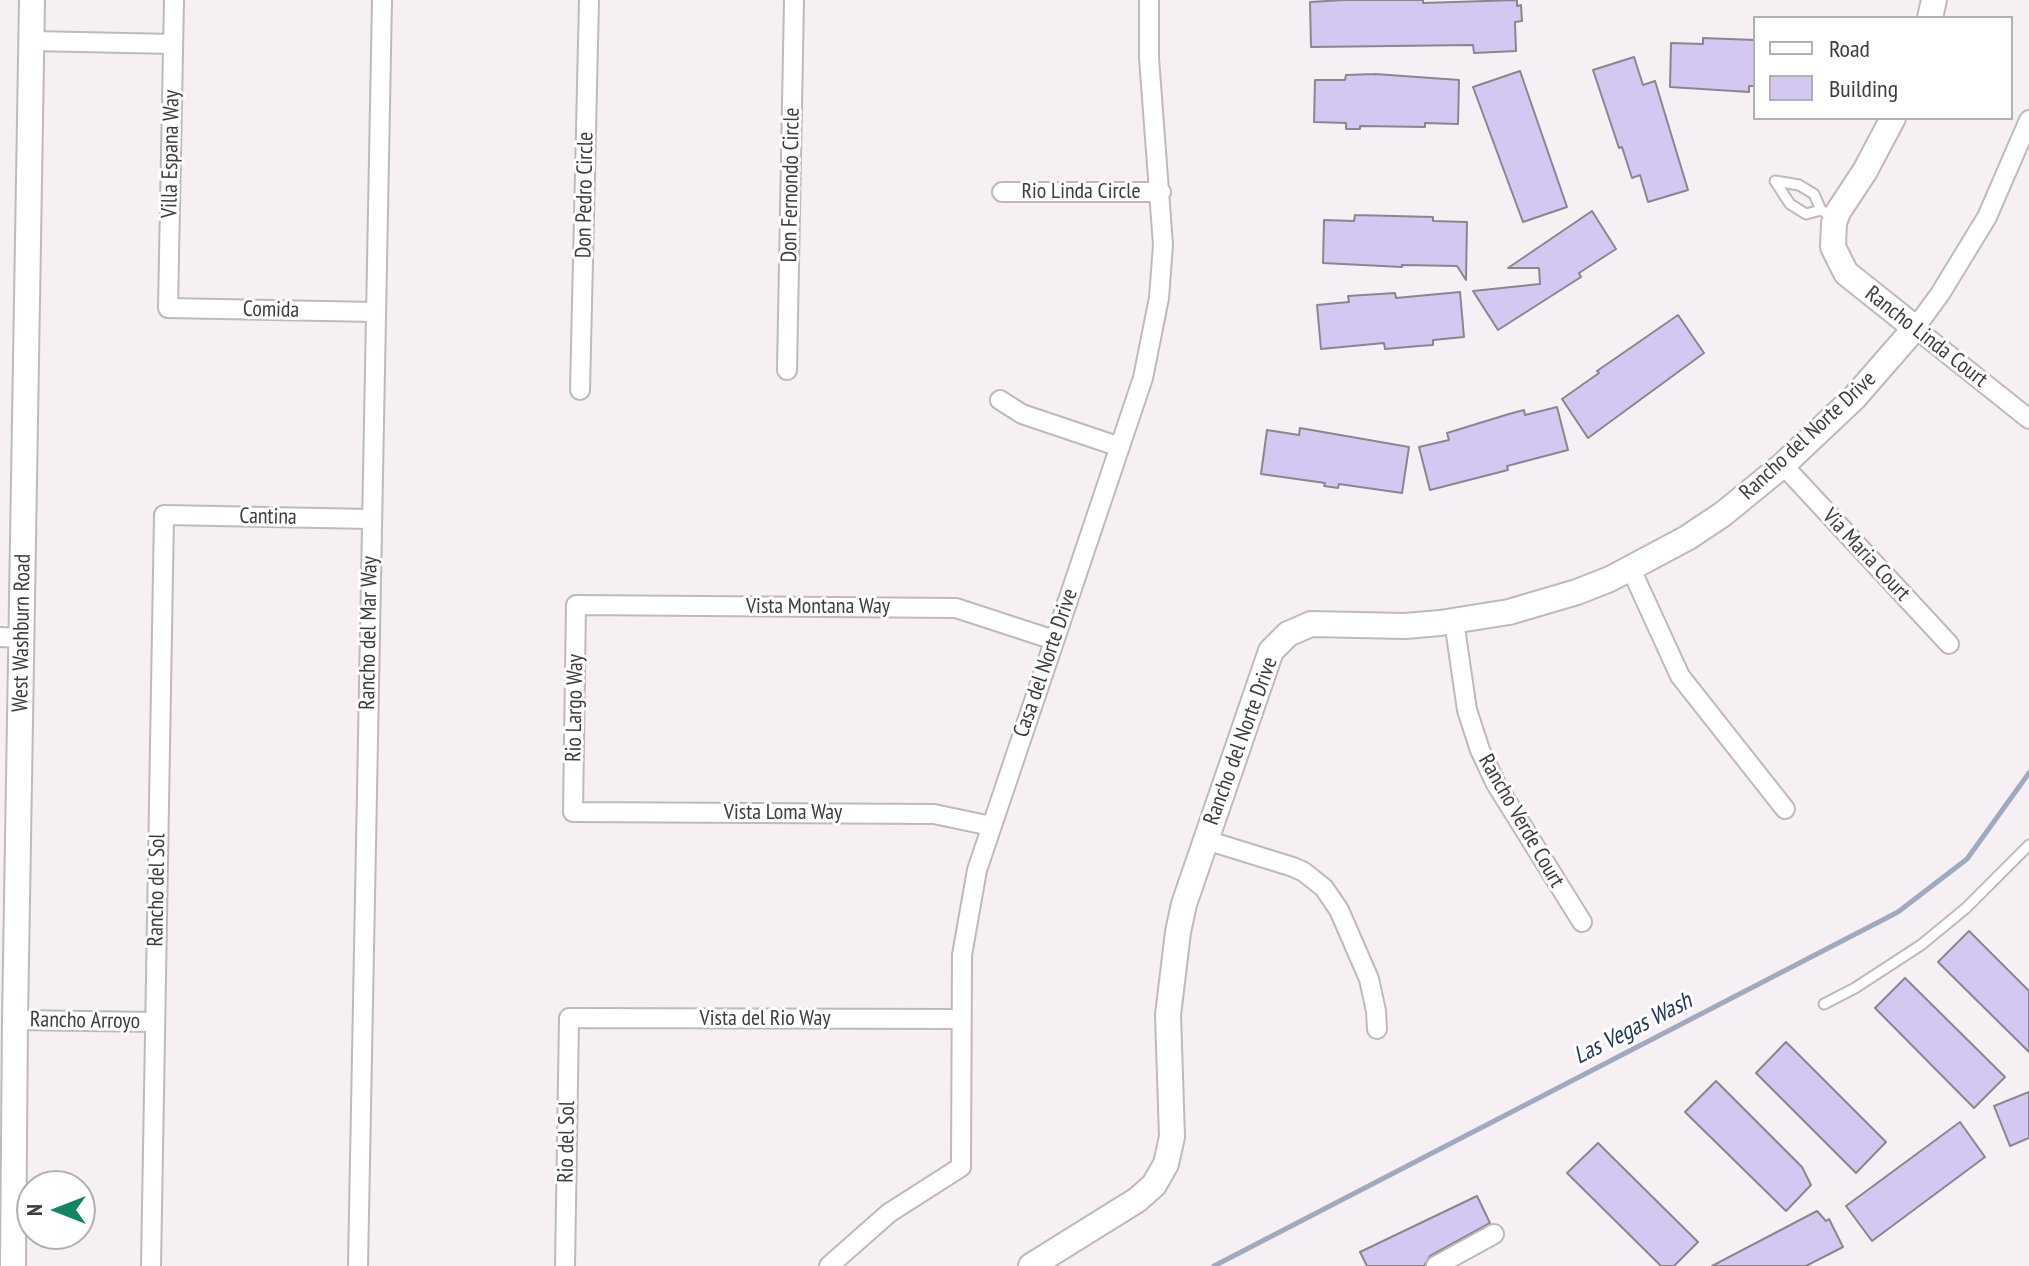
<!DOCTYPE html>
<html>
<head>
<meta charset="utf-8">
<style>
	body { margin:0 }
	#map { position:relative; width:2029px; height:1266px; overflow:hidden; background:#f6f0f5; font-family:"PT Sans Narrow",sans-serif }
	canvas { display:block }
	.legend { position:absolute; left:1753px; top:16px; width:260px; height:104px; box-sizing:border-box; background:#fff; border:2px solid #b2b1b2; margin:0; padding:10px 14px; list-style:none; font-size:24px; color:#3e3c3e }
	.legend li { display:flex; align-items:center; gap:16px; height:40px }
	.legend b { width:40px; border:2px solid #b2b1b2 }
	.north { position:absolute; left:16px; top:1170px; width:80px; height:80px; box-sizing:border-box; background:#fff; border:2px solid #b2b1b2; border-radius:50%; rotate:270deg; font-size:22px; font-weight:700; line-height:32px; text-align:center; color:#3e3c3e }
	.north::after { content:''; display:block; margin:auto; width:28px; height:36px; background:#118666; clip-path:polygon(50% 0,100% 100%,50% 72%,0 100%) }
</style>
</head>
<body>
<div id="map">
<canvas width="2029" height="1266"></canvas>
<ul class="legend">
<li><b style="height:10px;background:#fff"></b>Road</li>
<li><b style="height:22px;background:#d4c8f2"></b>Building</li>
</ul>
<div class="north">N</div>
</div>
<script>
const ctx = document.querySelector('canvas').getContext('2d');
ctx.lineJoin = 'round';
const toPath = rows => new Path2D(rows.map(r => 'M' + r).join(''));
function strokePath(path, color, width, dash) { ctx.strokeStyle = color; ctx.lineWidth = width; ctx.lineCap = dash ? 'butt' : 'round'; ctx.setLineDash(dash || []); ctx.stroke(path); }
function fillPath(path, color) { ctx.fillStyle = color; ctx.fill(path, 'evenodd'); }
function drawText(font, color, halo, rows, align = 'center') {
  ctx.font = font + ' "PT Sans Narrow",sans-serif'; ctx.lineWidth = 6; ctx.setLineDash([]); ctx.textBaseline = 'middle'; ctx.strokeStyle = halo; ctx.fillStyle = color; for (const [text, x, y, turn = 0] of rows) {
    ctx.save(); ctx.translate(x, y); ctx.rotate((+turn || 0) * Math.PI / 180); ctx.textAlign = isNaN(turn) ? turn : align; if (halo) ctx.strokeText(text, 0, 0); ctx.fillText(text, 0, 0); ctx.restore();
  }
}
const stream = toPath([
	[1214,1266,1898,912,1967,859,2029,773]
]);
const building = toPath([
	[1343,0,1423,0,1423,3,1517,0,1517,6,1521,5,1522,21,1515,22,1516,51,1474,53,1473,45,1311,47,1310,2,1343,0],
	[1703,38,1755,40,1755,86,1749,86,1749,92,1670,87,1671,43,1703,44,1703,38],
	[1634,57,1643,85,1655,81,1688,190,1648,202,1640,175,1632,178,1622,147,1619,148,1593,70,1634,57],
	[1520,71,1567,207,1523,222,1473,87,1520,71],
	[1375,74,1459,80,1458,124,1425,123,1425,127,1360,126,1360,129,1346,129,1346,123,1314,122,1315,80,1345,80,1346,75,1375,74],
	[1592,211,1616,249,1579,273,1581,277,1498,330,1473,291,1540,284,1539,268,1508,268,1592,211],
	[1355,215,1433,217,1433,221,1467,222,1466,280,1457,266,1402,265,1402,267,1323,263,1324,220,1354,221,1355,215],
	[1460,292,1464,337,1433,340,1433,345,1419,346,1385,349,1384,343,1321,349,1317,305,1349,302,1348,296,1395,293,1396,298,1460,292],
	[1678,315,1704,353,1588,438,1562,399,1599,373,1597,371,1678,315],
	[1557,407,1568,450,1507,466,1508,470,1430,490,1419,447,1449,440,1447,433,1509,414,1524,410,1525,415,1557,407],
	[1300,428,1409,447,1402,493,1339,484,1338,488,1324,486,1325,483,1261,474,1267,430,1299,435,1300,428],
	[1969,931,2029,991,2029,1052,1938,962,1969,931],
	[1905,978,2005,1077,1974,1108,1875,1008,1905,978],
	[1786,1042,1886,1142,1856,1173,1756,1073,1786,1042],
	[1716,1081,1802,1167,1811,1185,1786,1211,1685,1112,1716,1081],
	[2029,1092,2029,1138,2010,1146,1994,1106,2029,1092],
	[1960,1122,1985,1157,1872,1241,1846,1206,1960,1122],
	[1598,1143,1698,1242,1674,1266,1661,1266,1567,1173,1598,1143],
	[1477,1196,1490,1223,1430,1256,1424,1266,1367,1266,1360,1252,1477,1196],
	[1817,1211,1826,1221,1829,1219,1843,1247,1806,1266,1712,1266,1817,1211]
]);
const service = toPath([
	[1775,181,1799,185,1814,194,1821,210,1835,218],
	[1775,181,1790,204,1806,214,1821,210],
	[1824,1004,1855,988,1921,945,1966,908,2029,845]
]);
const minor = toPath([
	[174,0,168,308,375,312],
	[32,41,173,44],
	[2029,120,1987,217,1940,294,1915,328,2029,419],
	[1002,192,1161,192],
	[787,370,794,0],
	[580,390,589,0],
	[1000,400,1022,414,1120,447],
	[1783,465,1949,644],
	[1631,569,1680,676,1785,809],
	[1454,621,1467,710,1480,750,1496,784,1582,922],
	[0,637,22,638],
	[991,826,934,814,573,812,576,605,956,608,1054,640],
	[1206,840,1293,867,1304,872,1324,888,1339,910,1369,979,1376,1011,1377,1029],
	[15,1020,155,1022],
	[151,1266,164,515,371,519],
	[358,1266,382,0],
	[565,1266,569,1018,960,1019],
	[829,1266,889,1213,961,1167,962,955,977,870,1143,378,1159,298,1163,245,1149,58,1149,0],
	[1436,1266,1494,1234]
]);
const tertiary = toPath([
	[1930,18,1934,0],
	[13,1266,15,1020,32,0],
	[1031,1266,1137,1200,1154,1185,1166,1164,1172,1137,1168,1015,1178,932,1184,904,1271,651,1288,634,1311,624,1405,626,1440,623,1509,612,1577,592,1610,579,1687,538,1723,514,1783,465,1855,397,1915,328,1846,273,1833,247,1834,223,1838,212,1865,171,1893,118]
]);
const streetNames = [
	["Villa Espana Way",171,154,-89],
	["Don Fernondo Circle",791,185,-89],
	["Rio Linda Circle",1081,192],
	["Don Pedro Circle",585,195,-89],
	["Comida",271,310,1],
	["Rancho Linda Court",1926,337,38],
	["Rancho del Norte Drive",1808,436,-43],
	["Cantina",268,517,1],
	["Via Maria Court",1866,555,47],
	["Vista Montana Way",818,607],
	["West Washburn Road",22,633,-89],
	["Rancho del Mar Way",369,633,-89],
	["Casa del Norte Drive",1046,663,-71],
	["Rio Largo Way",575,708,-89],
	["Rancho del Norte Drive",1241,741,-70],
	["Vista Loma Way",783,813],
	["Rancho Verde Court",1521,821,60],
	["Rancho del Sol",157,890,-89],
	["Vista del Rio Way",765,1019],
	["Rancho Arroyo",85,1021,1],
	["Rio del Sol",567,1142,-89]
];
const waterNames = [
	["Las Vegas Wash",1633,1029,-27]
];
strokePath(stream, '#9fa9c0', 5);
fillPath(building, '#d4c8f2');
strokePath(building, '#88878d', 2);
strokePath(service, '#beb9bd', 13);
strokePath(minor, '#beb9bd', 22);
strokePath(tertiary, '#beb9bd', 28);
strokePath(service, '#fff', 9);
strokePath(minor, '#fff', 18);
strokePath(tertiary, '#fff', 24);
drawText('22px', '#3e3c3e', '#fff', streetNames);
drawText('italic 24px', '#223667', '#fff', waterNames);
</script>
</body>
</html>
